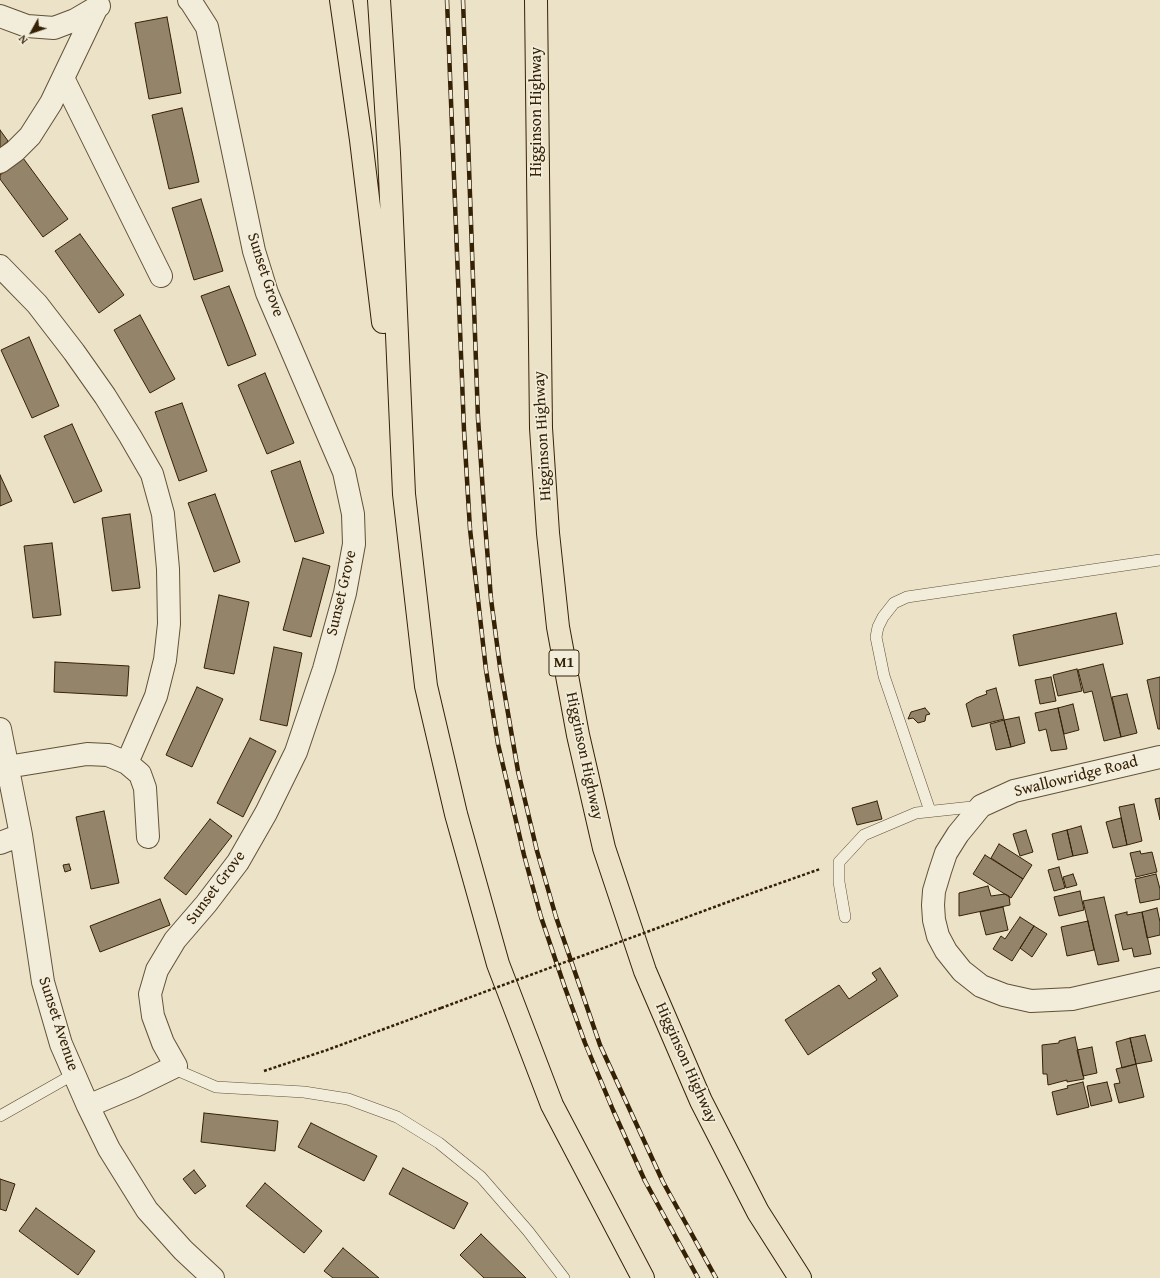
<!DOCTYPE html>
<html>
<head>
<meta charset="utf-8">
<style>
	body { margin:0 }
	#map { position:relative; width:1160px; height:1278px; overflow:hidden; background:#ebe2c8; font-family:"Gentium Book Plus",serif }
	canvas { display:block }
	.north { position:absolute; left:12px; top:12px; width:40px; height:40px; -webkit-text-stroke:3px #f2ecdb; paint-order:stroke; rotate:230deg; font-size:11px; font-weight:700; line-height:16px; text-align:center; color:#352104 }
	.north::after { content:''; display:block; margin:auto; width:14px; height:18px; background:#352104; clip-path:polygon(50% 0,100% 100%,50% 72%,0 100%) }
</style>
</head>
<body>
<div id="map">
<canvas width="1160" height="1278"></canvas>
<div class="north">N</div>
</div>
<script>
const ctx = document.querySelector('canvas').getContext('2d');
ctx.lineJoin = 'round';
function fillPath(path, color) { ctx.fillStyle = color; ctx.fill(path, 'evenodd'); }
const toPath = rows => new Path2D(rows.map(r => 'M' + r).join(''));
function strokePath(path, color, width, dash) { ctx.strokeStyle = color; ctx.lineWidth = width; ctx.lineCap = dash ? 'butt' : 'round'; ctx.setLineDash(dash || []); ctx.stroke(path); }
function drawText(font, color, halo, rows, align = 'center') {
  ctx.font = font + ' "Gentium Book Plus",serif'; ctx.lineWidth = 3.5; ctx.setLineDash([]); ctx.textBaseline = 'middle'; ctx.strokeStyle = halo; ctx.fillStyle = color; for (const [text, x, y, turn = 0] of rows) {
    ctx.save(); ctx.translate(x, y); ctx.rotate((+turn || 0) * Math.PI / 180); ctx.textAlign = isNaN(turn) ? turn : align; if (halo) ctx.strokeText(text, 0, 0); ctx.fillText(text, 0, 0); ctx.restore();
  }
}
const building = toPath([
	[167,17,181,93,149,99,135,23,167,17],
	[182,108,199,182,169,189,152,115,182,108],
	[0,130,8,141,0,148,0,130],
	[23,158,68,219,43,237,0,179,0,175,23,158],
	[201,199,223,271,194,280,172,208,201,199],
	[80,234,124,295,99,313,55,251,80,234],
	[229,286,256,355,228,366,201,296,229,286],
	[140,315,175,379,150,393,114,330,140,315],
	[29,337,59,406,32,418,1,350,29,337],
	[265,373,294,443,267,454,238,385,265,373],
	[182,403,207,471,179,481,155,412,182,403],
	[72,424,102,491,74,503,44,436,72,424],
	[300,461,324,533,295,542,271,471,300,461],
	[0,475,12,501,0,506,0,475],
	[215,494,240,562,214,572,188,503,215,494],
	[130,514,140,588,112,591,102,518,130,514],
	[52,543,61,615,33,618,24,546,52,543],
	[303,558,330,566,311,637,283,630,303,558],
	[219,595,249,602,234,674,204,668,219,595],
	[1116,613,1123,644,1019,666,1013,635,1116,613],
	[274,647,302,653,287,726,260,720,274,647],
	[55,662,129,666,127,696,54,692,55,662],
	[1103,664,1121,737,1104,741,1092,691,1084,693,1078,670,1103,664],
	[1077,669,1082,691,1058,696,1053,675,1077,669],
	[1051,677,1056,701,1040,704,1035,680,1051,677],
	[1160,677,1160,729,1158,729,1147,680,1160,677],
	[197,687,223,699,192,767,166,755,197,687],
	[996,688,1004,719,972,727,966,704,976,698,987,694,986,691,996,688],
	[1127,694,1137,733,1121,737,1112,697,1127,694],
	[1073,704,1079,730,1064,734,1058,708,1073,704],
	[925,708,930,714,926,715,925,721,918,723,913,718,908,719,911,712,925,708],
	[1058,708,1067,749,1051,751,1046,729,1039,731,1035,713,1058,708],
	[1019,717,1025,743,1011,747,1004,720,1019,717],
	[1004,720,1011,747,996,750,990,724,1004,720],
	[250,738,276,751,243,817,217,803,250,738],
	[1160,798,1160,820,1155,799,1160,798],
	[877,801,882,819,857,825,852,808,877,801],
	[1134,804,1142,841,1127,845,1119,807,1134,804],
	[104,811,119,883,91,889,76,817,104,811],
	[1121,818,1127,845,1113,848,1106,822,1121,818],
	[210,819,232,836,186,895,164,878,210,819],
	[1081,826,1088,853,1073,856,1067,830,1081,826],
	[1026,830,1033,852,1020,856,1013,834,1026,830],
	[1067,830,1073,856,1058,860,1052,834,1067,830],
	[999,844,1032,865,1023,879,991,858,999,844],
	[1140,851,1141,854,1152,852,1157,872,1136,877,1130,853,1140,851],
	[985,855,1023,879,1011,898,973,874,985,855],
	[69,864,71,870,65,872,63,865,69,864],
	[1059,867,1065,888,1054,891,1048,870,1059,867],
	[1073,874,1077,885,1066,888,1063,877,1073,874],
	[1156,874,1160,889,1160,899,1140,903,1135,879,1156,874],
	[988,886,991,896,1005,894,1009,896,1010,905,959,916,959,893,988,886],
	[1080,891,1084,910,1059,916,1054,897,1080,891],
	[1104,897,1119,961,1098,965,1083,901,1104,897],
	[160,899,170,925,100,952,90,926,160,899],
	[1003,907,1008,930,986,935,980,912,1003,907],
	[1157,908,1160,922,1160,935,1147,938,1142,912,1157,908],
	[1127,912,1127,915,1142,912,1151,954,1134,957,1132,948,1123,950,1115,915,1127,912],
	[1020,917,1034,926,1012,961,993,949,1001,936,1005,939,1020,917],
	[1088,921,1094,950,1067,956,1061,927,1088,921],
	[1034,926,1047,934,1032,957,1020,948,1034,926],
	[880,968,898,996,808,1055,785,1020,839,985,849,999,877,980,872,973,880,968],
	[1145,1035,1152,1061,1136,1064,1130,1038,1145,1035],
	[1075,1037,1084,1079,1067,1082,1067,1080,1048,1085,1047,1074,1043,1074,1042,1045,1059,1043,1059,1041,1075,1037],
	[1130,1038,1136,1064,1122,1068,1116,1042,1130,1038],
	[1092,1047,1097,1073,1083,1076,1077,1050,1092,1047],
	[1136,1064,1144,1097,1119,1103,1114,1084,1120,1083,1116,1069,1136,1064],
	[1083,1082,1089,1107,1057,1115,1052,1092,1068,1088,1067,1086,1083,1082],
	[1107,1082,1112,1101,1091,1106,1087,1086,1107,1082],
	[204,1113,278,1121,275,1151,201,1142,204,1113],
	[311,1123,377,1156,364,1181,298,1147,311,1123],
	[403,1168,468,1203,454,1229,389,1194,403,1168],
	[194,1170,206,1186,195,1194,183,1179,194,1170],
	[0,1179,15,1184,6,1211,0,1209,0,1179],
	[265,1183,322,1231,304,1253,246,1206,265,1183],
	[36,1208,95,1251,78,1275,19,1231,36,1208],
	[481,1234,526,1278,484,1278,460,1255,481,1234],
	[343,1248,379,1278,333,1278,324,1271,343,1248]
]);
const path = toPath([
	[755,892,820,869],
	[264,1071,327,1050,441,1008]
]);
const lane = toPath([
	[930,811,884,676,876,637,878,627,883,617,894,603,907,597,1160,560],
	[845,917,839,882,839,862,864,835,916,813,981,806],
	[172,1068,216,1087,304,1092,348,1099,397,1117,439,1143,481,1177,528,1231,564,1278],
	[0,1116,74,1074]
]);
const street = toPath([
	[0,16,27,26,54,28,75,20,99,6],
	[63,78,161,276],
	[0,162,15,151,30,136,51,103,97,7],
	[0,266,37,304,74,352,105,396,130,436,152,474,163,514,168,569,169,624,165,660,156,696,127,763],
	[0,729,21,835,43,982,61,1044,88,1106,109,1149,147,1210,183,1250,213,1278],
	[1160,757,1014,791,981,806,958,834,946,853,940,871,934,891,933,905,934,920,938,936,946,951,962,971,981,986,1004,995,1031,1001,1072,999,1160,979],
	[7,767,87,754,108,755,127,763,140,774,145,788,148,837],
	[0,843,21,835],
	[88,1106,133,1087,176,1066,163,1043,153,1016,150,994,157,970,175,940,206,904,238,862,266,813,296,752,324,669,345,593,354,544,353,514,344,472,267,293,254,251,207,27,191,2,189,0]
]);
const highway = toPath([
	[341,0,361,140,383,322],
	[379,0,389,153,404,494,426,686,456,814,498,964,552,1105,643,1278],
	[536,0,541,428,548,533,558,627,578,735,604,848,645,971,701,1101,758,1212,800,1278]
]);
const rail = toPath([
	[447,0,464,430,470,529,486,670,498,744,524,855,541,917,564,985,585,1043,613,1110,645,1181,698,1278],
	[463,0,478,418,485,523,491,599,500,667,518,771,537,851,556,917,600,1045,663,1182,716,1278]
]);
const pathBridge = toPath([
	[441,1008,755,892]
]);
const shields = [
	[564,663,30]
];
const shieldNames = [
	["M1",564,663]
];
const streetNames = [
	["Higginson Highway",537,112,-90],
	["Sunset Grove",265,275,72],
	["Higginson Highway",543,436,-93],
	["Sunset Grove",342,593,-77],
	["Higginson Highway",584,756,78],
	["Swallowridge Road",1076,777,-14],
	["Sunset Grove",216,888,-53],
	["Sunset Avenue",58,1024,72],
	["Higginson Highway",686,1063,66]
];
fillPath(building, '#94856a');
strokePath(building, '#352104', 1);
strokePath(lane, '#625135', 12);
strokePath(street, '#625135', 24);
strokePath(highway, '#352104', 24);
strokePath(path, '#352104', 2.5, [3, 2]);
strokePath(lane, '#f2ecdb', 11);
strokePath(street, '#f2ecdb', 22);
strokePath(highway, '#ebe2c8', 22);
strokePath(rail, '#352104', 4.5);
strokePath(rail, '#f2ecdb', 3, [9]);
strokePath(pathBridge, '#352104', 2.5, [3, 2]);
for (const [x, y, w] of shields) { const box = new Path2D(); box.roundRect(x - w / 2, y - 13, w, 26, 3); ctx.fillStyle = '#f2ecdb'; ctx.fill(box); strokePath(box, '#352104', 1); }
drawText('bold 15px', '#352104', null, shieldNames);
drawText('16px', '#352104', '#f2ecdb', streetNames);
</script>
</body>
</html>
